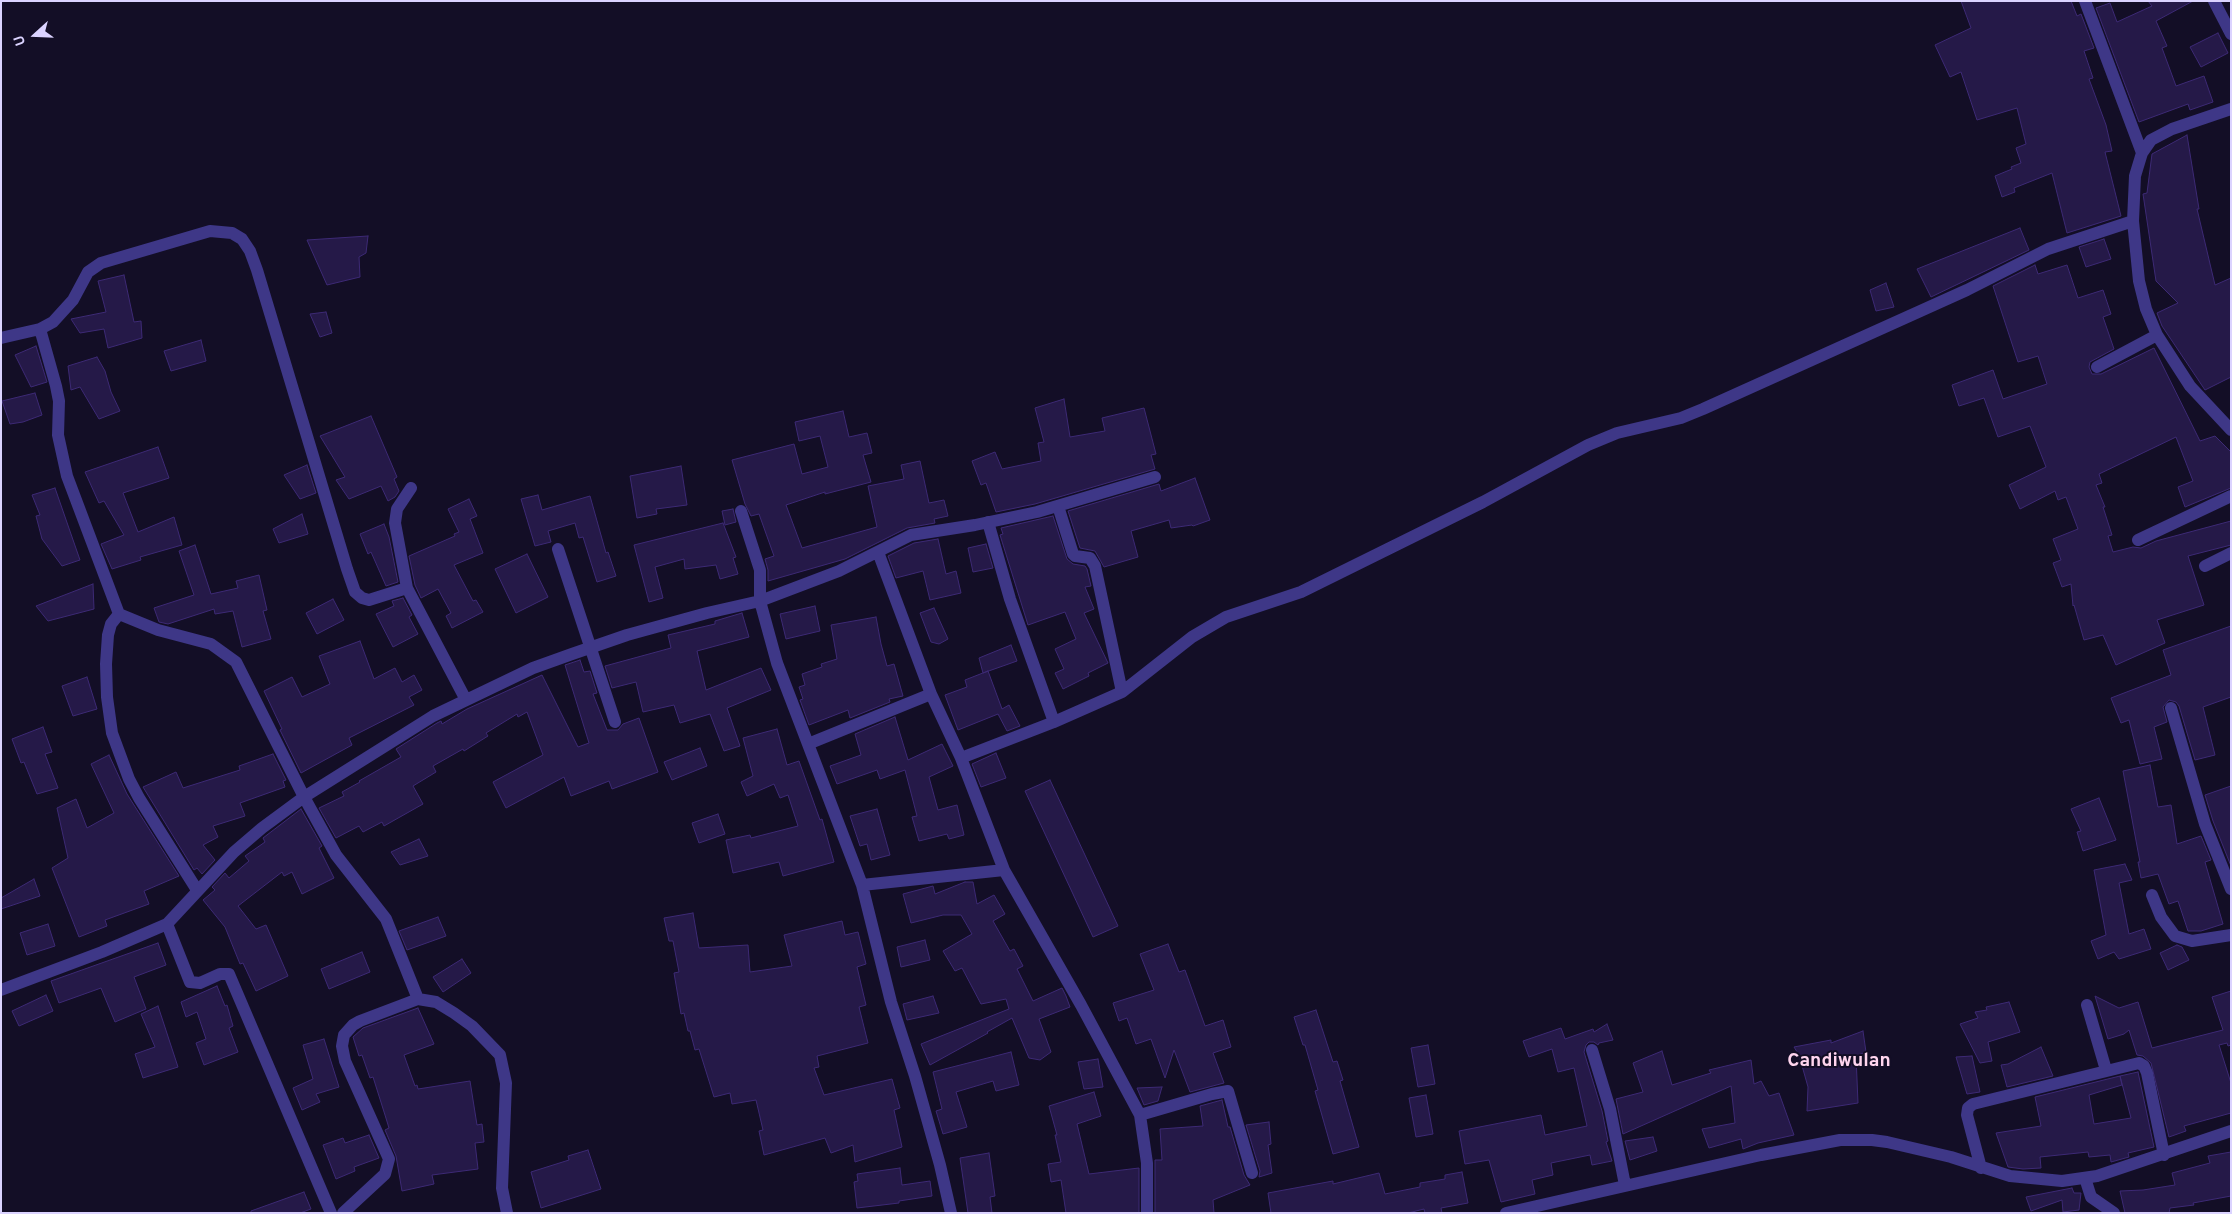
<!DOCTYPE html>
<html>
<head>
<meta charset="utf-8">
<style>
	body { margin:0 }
	#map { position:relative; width:2232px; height:1214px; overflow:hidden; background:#130e26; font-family:Overpass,sans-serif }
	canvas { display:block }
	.frame { position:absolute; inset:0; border:2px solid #dbd3ff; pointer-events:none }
	.north { position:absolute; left:10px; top:10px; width:50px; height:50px; -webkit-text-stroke:4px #130e26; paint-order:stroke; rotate:250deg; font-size:14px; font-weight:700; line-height:20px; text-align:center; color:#dbd3ff }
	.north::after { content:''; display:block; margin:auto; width:18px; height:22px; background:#dbd3ff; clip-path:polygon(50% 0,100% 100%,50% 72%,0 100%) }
</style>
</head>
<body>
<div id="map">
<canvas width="2232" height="1214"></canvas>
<div class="frame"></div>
<div class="north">U</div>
</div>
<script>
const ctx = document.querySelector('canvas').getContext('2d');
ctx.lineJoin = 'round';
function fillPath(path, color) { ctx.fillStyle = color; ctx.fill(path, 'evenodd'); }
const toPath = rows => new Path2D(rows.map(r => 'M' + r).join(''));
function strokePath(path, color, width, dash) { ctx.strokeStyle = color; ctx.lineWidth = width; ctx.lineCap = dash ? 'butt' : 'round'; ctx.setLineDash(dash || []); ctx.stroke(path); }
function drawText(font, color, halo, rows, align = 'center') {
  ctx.font = font + ' Overpass,sans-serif'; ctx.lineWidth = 4; ctx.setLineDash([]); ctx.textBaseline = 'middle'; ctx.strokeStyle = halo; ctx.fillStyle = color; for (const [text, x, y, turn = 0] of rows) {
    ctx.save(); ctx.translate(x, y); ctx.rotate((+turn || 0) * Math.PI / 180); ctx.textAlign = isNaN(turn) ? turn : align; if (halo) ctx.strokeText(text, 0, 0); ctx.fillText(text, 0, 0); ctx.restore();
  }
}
const building = toPath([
	[1961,1,2071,1,2077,16,2081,14,2094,48,2084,51,2093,78,2089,79,2106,125,2112,151,2105,152,2121,216,2067,233,2052,173,2014,188,2015,192,2002,197,1995,176,2012,169,2011,167,2021,163,2016,148,2026,144,2017,108,1977,120,1961,72,1950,77,1935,45,1971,28,1961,1],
	[2148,1,2193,1,2156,21,2167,46,2162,48,2176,86,2204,76,2213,102,2190,110,2188,104,2139,122,2096,8,2110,3,2117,22,2152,6,2148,1],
	[2218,33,2228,53,2201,67,2190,47,2218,33],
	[2187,135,2199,209,2197,209,2215,285,2231,278,2231,377,2205,390,2162,326,2157,313,2178,303,2156,281,2143,194,2147,193,2152,154,2187,135],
	[2020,228,2029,250,1931,297,1917,269,2020,228],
	[368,236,366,253,359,257,360,277,327,285,307,240,368,236],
	[2104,239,2111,259,2086,267,2079,247,2104,239],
	[2035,265,2038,274,2067,265,2078,298,2103,290,2111,314,2103,317,2114,349,2090,362,2089,367,2092,374,2101,374,2154,348,2200,441,2215,436,2231,452,2231,488,2185,507,2178,487,2193,481,2176,437,2099,474,2102,483,2096,485,2105,507,2103,507,2112,535,2108,536,2113,552,2133,547,2141,548,2156,541,2231,521,2231,545,2188,556,2204,605,2157,620,2165,643,2116,665,2103,635,2084,640,2074,605,2073,606,2071,584,2062,587,2053,563,2061,560,2053,539,2078,529,2066,497,2058,500,2055,491,2020,509,2009,485,2046,467,2030,426,1998,437,1984,398,1959,406,1952,385,1993,370,2003,399,2047,384,2038,356,2018,362,1993,286,2035,265],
	[124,275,134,322,141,321,142,338,108,348,104,329,80,333,71,319,106,312,98,281,124,275],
	[1886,283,1894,307,1876,311,1870,290,1886,283],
	[326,312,332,333,320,337,310,314,326,312],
	[201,340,206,361,171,371,164,351,201,340],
	[36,346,47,382,31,387,15,355,36,346],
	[97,357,105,371,111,392,120,411,99,419,80,387,71,390,68,366,97,357],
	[35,393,42,415,23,422,10,424,2,401,35,393],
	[1064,399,1070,437,1105,431,1102,418,1144,408,1156,454,1151,455,1155,469,1035,504,996,512,986,483,981,485,972,461,995,452,1002,469,1041,461,1038,443,1044,442,1035,408,1064,399],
	[843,411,849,437,867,433,872,453,863,455,871,482,825,494,825,492,786,505,802,548,877,527,868,486,904,479,901,465,920,461,929,503,944,500,948,516,934,519,935,523,907,528,845,559,768,581,768,570,765,559,774,556,759,514,751,516,745,504,732,460,794,444,802,474,828,467,820,436,799,441,795,422,843,411],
	[371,416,397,477,394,479,399,491,395,497,388,501,381,486,349,499,336,480,345,477,320,436,371,416],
	[158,447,169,478,123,493,138,532,174,517,182,545,140,557,141,560,112,569,101,544,124,535,104,501,99,503,85,472,158,447],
	[307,465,316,493,300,499,284,475,307,465],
	[681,466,687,505,656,509,657,514,637,518,630,476,681,466],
	[1195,478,1210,520,1193,526,1192,525,1171,528,1169,520,1131,531,1138,557,1104,567,1095,551,1080,548,1068,511,1159,484,1161,491,1195,478],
	[55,488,80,560,62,566,42,539,36,516,40,515,32,495,55,488],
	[538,495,542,510,590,496,606,553,608,552,616,576,597,582,583,537,579,538,575,523,548,531,551,542,535,546,521,499,538,495],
	[469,499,477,516,470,519,483,553,454,565,473,601,476,600,483,612,452,628,446,616,451,613,438,589,421,598,415,585,409,556,455,536,454,534,459,532,448,509,469,499],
	[733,509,736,522,725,525,722,511,733,509],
	[302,514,308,534,279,543,273,529,302,514],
	[1053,516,1067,559,1073,564,1085,566,1087,569,1091,586,1085,587,1094,609,1084,613,1108,663,1088,673,1089,676,1063,689,1055,673,1064,669,1055,649,1076,639,1065,612,1028,625,1000,535,1003,534,1001,528,1053,516],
	[723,523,736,557,733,558,738,574,720,579,716,565,685,569,684,559,655,567,663,598,649,602,634,545,723,523],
	[384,524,389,537,398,582,386,586,371,552,368,554,360,534,384,524],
	[938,539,946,574,956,571,961,593,930,600,923,571,896,578,888,556,914,543,938,539],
	[986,544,993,568,973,572,968,548,986,544],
	[195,545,211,594,238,588,236,581,259,575,267,610,263,611,271,639,242,647,233,611,215,614,214,609,168,624,159,622,154,608,194,595,179,551,195,545],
	[527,554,548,597,516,613,495,569,527,554],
	[93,584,94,609,48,621,36,606,93,584],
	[403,598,412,615,409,617,418,634,393,647,376,614,394,606,392,601,403,598],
	[333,599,344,620,317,634,306,613,333,599],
	[815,606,820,631,786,639,780,614,815,606],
	[934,608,948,639,939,644,931,642,920,613,934,608],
	[742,613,749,637,697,651,706,690,761,668,771,690,727,708,740,746,724,751,710,714,680,723,674,705,643,712,636,682,612,688,605,666,671,648,668,635,715,624,715,621,742,613],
	[876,617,881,644,887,666,894,664,903,696,889,699,890,702,850,718,848,710,809,725,800,700,803,699,799,687,805,685,802,674,822,667,821,664,837,659,831,625,876,617],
	[2231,626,2231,697,2203,707,2215,755,2195,760,2179,706,2176,702,2169,700,2163,707,2167,722,2154,727,2162,759,2140,764,2129,720,2121,723,2111,698,2171,675,2163,650,2231,626],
	[360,641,374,679,395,668,402,682,414,675,422,690,409,697,414,705,349,738,352,745,301,773,280,730,282,729,264,691,292,677,302,697,330,684,319,656,360,641],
	[1011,645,1017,661,983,673,979,658,1011,645],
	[580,660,584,672,590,671,597,693,593,694,607,730,618,730,623,724,639,718,658,772,612,789,609,781,571,796,564,777,506,808,493,782,543,755,527,712,518,717,517,714,486,733,488,736,464,751,463,749,433,766,436,772,413,786,423,804,384,826,382,822,363,832,359,826,336,838,319,808,344,796,342,792,360,782,359,781,401,757,396,749,437,723,441,721,442,724,467,709,542,675,578,747,589,743,565,665,580,660],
	[988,671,1002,709,1009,705,1020,726,1007,731,998,714,958,730,945,695,967,687,965,680,988,671],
	[87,677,97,709,73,716,62,686,87,677],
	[895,717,908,760,942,744,953,766,929,777,938,810,957,805,964,835,949,839,947,834,919,841,912,817,917,816,905,770,880,779,877,770,837,784,830,766,861,755,855,734,895,717],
	[43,727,52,752,45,754,58,788,37,794,24,762,21,763,12,739,43,727],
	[777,729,787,765,799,761,820,820,822,819,834,862,783,876,779,862,733,873,726,840,750,835,751,838,798,826,788,795,780,798,774,784,747,796,741,782,753,776,743,738,777,729],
	[700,748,707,766,672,780,664,762,700,748],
	[996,753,1006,778,981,787,972,764,996,753],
	[273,754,286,780,283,781,285,787,240,803,245,816,213,826,218,837,203,845,215,860,202,874,197,868,194,870,143,787,176,772,183,788,240,770,239,766,273,754],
	[109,755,127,794,179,876,144,891,149,904,105,920,107,926,79,937,52,868,68,858,57,808,76,799,87,828,114,813,91,764,109,755],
	[2150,765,2158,807,2171,805,2177,844,2201,836,2211,860,2205,862,2223,924,2201,931,2188,931,2178,901,2169,904,2158,874,2141,878,2138,862,2140,862,2123,771,2150,765],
	[1050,780,1118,926,1093,937,1025,791,1050,780],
	[2231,786,2231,866,2213,821,2205,795,2231,786],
	[2099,798,2116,840,2083,851,2077,832,2081,831,2071,809,2099,798],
	[301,809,322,846,319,848,334,878,302,894,292,872,284,876,282,872,238,906,256,929,266,925,288,976,256,991,243,963,240,964,225,927,203,900,215,890,212,887,225,873,229,878,249,861,245,856,265,842,263,838,301,809],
	[877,809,890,855,871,860,867,844,860,846,850,816,877,809],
	[718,814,725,834,699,843,692,823,718,814],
	[419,839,428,856,400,865,391,852,419,839],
	[2125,864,2132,880,2119,883,2129,934,2144,929,2151,949,2119,959,2114,952,2098,959,2091,941,2106,935,2094,870,2125,864],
	[34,879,40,896,1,909,1,898,34,879],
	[965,882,973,882,977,904,994,895,1005,914,993,921,1010,951,1014,949,1023,966,1017,969,1033,1001,1062,988,1066,996,1070,1007,1039,1019,1051,1052,1040,1060,1029,1058,1012,1018,987,1032,988,1033,930,1065,921,1044,1009,1009,1006,999,981,1004,962,968,955,971,943,951,972,934,961,915,943,915,911,923,903,894,933,886,935,894,965,882],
	[693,913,699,948,748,945,750,972,792,966,784,935,842,921,845,935,858,932,866,964,857,967,866,1005,859,1007,868,1043,817,1056,819,1067,814,1068,824,1095,892,1079,900,1108,894,1110,902,1147,855,1162,853,1145,831,1153,825,1138,764,1155,759,1131,763,1130,756,1100,732,1104,730,1093,714,1097,699,1049,695,1050,690,1031,688,1031,684,1013,681,1014,674,973,679,972,673,941,669,941,664,918,693,913],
	[438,917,446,936,407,950,399,931,438,917],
	[48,924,55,946,27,955,20,933,48,924],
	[925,940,930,960,901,967,897,947,925,940],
	[158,943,166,965,134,977,146,1009,115,1022,101,988,59,1003,51,981,158,943],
	[1168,944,1179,972,1185,970,1205,1026,1223,1020,1231,1047,1213,1053,1224,1083,1190,1092,1174,1050,1165,1078,1151,1039,1136,1044,1127,1018,1119,1021,1113,1003,1154,990,1140,954,1168,944],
	[2177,945,2182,947,2189,960,2168,970,2160,953,2177,945],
	[362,952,370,972,329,989,321,969,362,952],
	[462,959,471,973,443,992,433,977,462,959],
	[217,986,225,1006,227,1005,233,1026,229,1028,238,1052,204,1065,196,1043,206,1039,197,1012,186,1017,181,1002,217,986],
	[2231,991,2231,1045,2228,1046,2227,1043,2219,1045,2231,1083,2231,1113,2184,1126,2186,1131,2169,1137,2151,1063,2143,1056,2137,1055,2129,1030,2124,1034,2108,1039,2095,996,2119,1008,2138,1002,2152,1048,2223,1030,2212,997,2231,991],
	[46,995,53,1011,19,1026,12,1011,46,995],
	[933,996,939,1013,907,1020,903,1004,933,996],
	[2009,1002,2020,1032,1988,1042,1992,1061,1980,1063,1960,1024,1978,1018,1975,1012,1987,1010,1986,1007,2009,1002],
	[158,1006,178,1067,143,1078,135,1054,155,1047,141,1014,158,1006],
	[418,1008,434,1044,404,1055,415,1086,417,1085,418,1089,470,1081,477,1125,482,1124,484,1142,475,1143,478,1169,432,1175,434,1184,402,1191,396,1156,385,1130,389,1128,385,1115,373,1077,370,1078,362,1055,359,1056,353,1037,363,1028,418,1008],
	[1316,1010,1333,1062,1337,1061,1343,1080,1340,1081,1359,1147,1333,1154,1315,1091,1318,1090,1305,1045,1303,1045,1294,1017,1316,1010],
	[1607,1024,1613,1040,1599,1043,1598,1045,1594,1042,1589,1042,1586,1045,1584,1052,1602,1111,1608,1141,1606,1142,1612,1161,1592,1165,1590,1155,1551,1163,1553,1175,1532,1180,1535,1194,1501,1202,1489,1160,1465,1164,1459,1131,1541,1115,1545,1135,1587,1126,1574,1068,1558,1072,1552,1049,1529,1057,1523,1041,1561,1028,1565,1039,1593,1029,1594,1032,1607,1024],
	[1863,1031,1866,1052,1856,1056,1858,1103,1807,1111,1808,1087,1799,1055,1794,1047,1831,1040,1831,1043,1863,1031],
	[324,1039,339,1087,316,1094,320,1102,302,1110,293,1088,313,1079,303,1045,324,1039],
	[1428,1045,1435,1084,1418,1087,1411,1048,1428,1045],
	[2041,1047,2053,1076,2007,1087,2001,1065,2008,1064,2041,1047],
	[1662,1051,1672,1085,1711,1073,1709,1070,1751,1060,1754,1084,1761,1081,1769,1096,1779,1093,1794,1135,1758,1143,1743,1149,1741,1139,1709,1148,1702,1129,1735,1123,1731,1086,1623,1134,1616,1099,1643,1092,1633,1063,1662,1051],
	[1011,1052,1019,1085,996,1091,993,1081,956,1092,967,1127,943,1134,936,1111,942,1109,933,1072,1011,1052],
	[1972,1056,1980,1092,1967,1094,1956,1057,1972,1056],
	[1098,1059,1103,1087,1084,1089,1078,1062,1098,1059],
	[2138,1072,2154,1147,2128,1153,2129,1157,2111,1162,2110,1155,2089,1157,2088,1152,2040,1157,2041,1168,2023,1169,2008,1167,1996,1133,2041,1126,2035,1097,2120,1076,2122,1085,2089,1095,2094,1124,2131,1118,2120,1076,2138,1072],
	[1162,1087,1158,1101,1144,1105,1137,1088,1162,1087],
	[1094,1092,1101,1116,1077,1124,1089,1174,1139,1168,1139,1213,1066,1213,1061,1180,1051,1182,1048,1164,1061,1162,1055,1135,1057,1135,1049,1106,1094,1092],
	[1426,1095,1433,1134,1416,1137,1409,1098,1426,1095],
	[1222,1100,1228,1127,1230,1127,1244,1175,1250,1185,1213,1200,1214,1213,1155,1213,1155,1160,1162,1160,1160,1129,1203,1126,1200,1106,1222,1100],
	[1269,1122,1271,1144,1268,1145,1272,1173,1259,1177,1260,1171,1246,1125,1269,1122],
	[369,1135,379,1158,354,1167,355,1171,336,1179,323,1145,343,1138,345,1143,369,1135],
	[1653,1137,1657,1151,1630,1160,1625,1141,1653,1137],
	[588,1150,601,1189,541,1208,531,1172,569,1160,568,1156,588,1150],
	[2231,1152,2231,1196,2193,1203,2194,1205,2170,1208,2169,1213,2125,1213,2120,1191,2143,1190,2175,1185,2172,1173,2210,1163,2208,1156,2231,1152],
	[989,1153,995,1196,990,1197,992,1213,968,1213,960,1158,989,1153],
	[900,1168,902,1185,930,1181,932,1196,899,1201,899,1203,857,1208,854,1182,858,1181,857,1174,900,1168],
	[1462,1172,1468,1203,1441,1208,1442,1213,1425,1213,1424,1209,1408,1213,1271,1213,1268,1193,1333,1181,1333,1184,1379,1173,1385,1194,1420,1187,1420,1183,1445,1179,1445,1175,1462,1172],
	[2072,1188,2074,1193,2081,1193,2079,1210,2063,1212,2062,1200,2031,1211,2026,1197,2072,1188],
	[304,1192,311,1209,300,1213,251,1213,251,1211,304,1192]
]);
const minor = toPath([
	[2085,1,2142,153],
	[2214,1,2231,34],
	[2231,109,2172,129,2151,140,2142,153,2135,176,2133,221,2139,281,2146,309,2157,335,2190,386,2231,430],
	[40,329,56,386,59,401,58,435,67,476,119,614,111,624,108,635,106,664,107,697,112,733,129,779,139,798,197,890],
	[1,338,40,329,53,322,73,300,88,272,101,263,210,231,232,233,242,239,250,251,257,270,347,569,355,592,362,598,369,600,407,588,466,700],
	[2097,367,2157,335],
	[1058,506,1073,554,1075,556,1090,558,1095,566,1122,692],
	[741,511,760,570,760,601,839,571,911,535,975,525,1037,512,1155,477],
	[988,522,1010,599,1054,722],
	[2138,540,2231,496],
	[558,549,615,722],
	[878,552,931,694,961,758,1004,870,1081,1005,1140,1115,1147,1163,1147,1213],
	[2205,566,2231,553],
	[407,588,395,523,397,509,411,488],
	[119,614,158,630,211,644,236,662,304,797,336,855,386,919,418,999],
	[2171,708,2205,824,2231,889],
	[808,744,931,694],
	[961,758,1054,722,1122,692,1192,637,1226,617,1301,592,1483,502,1588,445,1617,433,1681,418,1703,409,1967,290,2048,249,2133,221],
	[862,885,1004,870],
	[2152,895,2161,917,2175,936,2192,941,2231,935],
	[167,924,190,982,200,983,220,974,229,974,331,1213],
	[1,990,102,952,167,924,234,852,262,828,304,797,433,716,533,668,572,654,627,635,707,613,760,601,777,663,862,885,891,1002,915,1076,940,1165,951,1213],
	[2087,1005,2106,1070],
	[1592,1050,1610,1109,1625,1185],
	[1140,1115,1212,1094,1228,1091,1252,1173],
	[1981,1168,1967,1115,1968,1108,1973,1104,2139,1063,2144,1066,2147,1073,2164,1155],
	[2085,1178,2091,1197,2114,1213],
	[343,1213,385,1174,389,1159,345,1061,342,1046,344,1035,353,1025,360,1021,418,999,436,1002,454,1013,472,1026,500,1055,506,1083,502,1188,507,1213],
	[1506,1213,1761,1155,1840,1140,1872,1140,1887,1142,1951,1157,2010,1176,2062,1181,2097,1176,2231,1131]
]);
const quarterNames = [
	["Candiwulan",1839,1062]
];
fillPath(building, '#251948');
strokePath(building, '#3d2a75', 1);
strokePath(minor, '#3e3787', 12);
drawText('bold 19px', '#ffd5ee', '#130e26', quarterNames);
</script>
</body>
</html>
